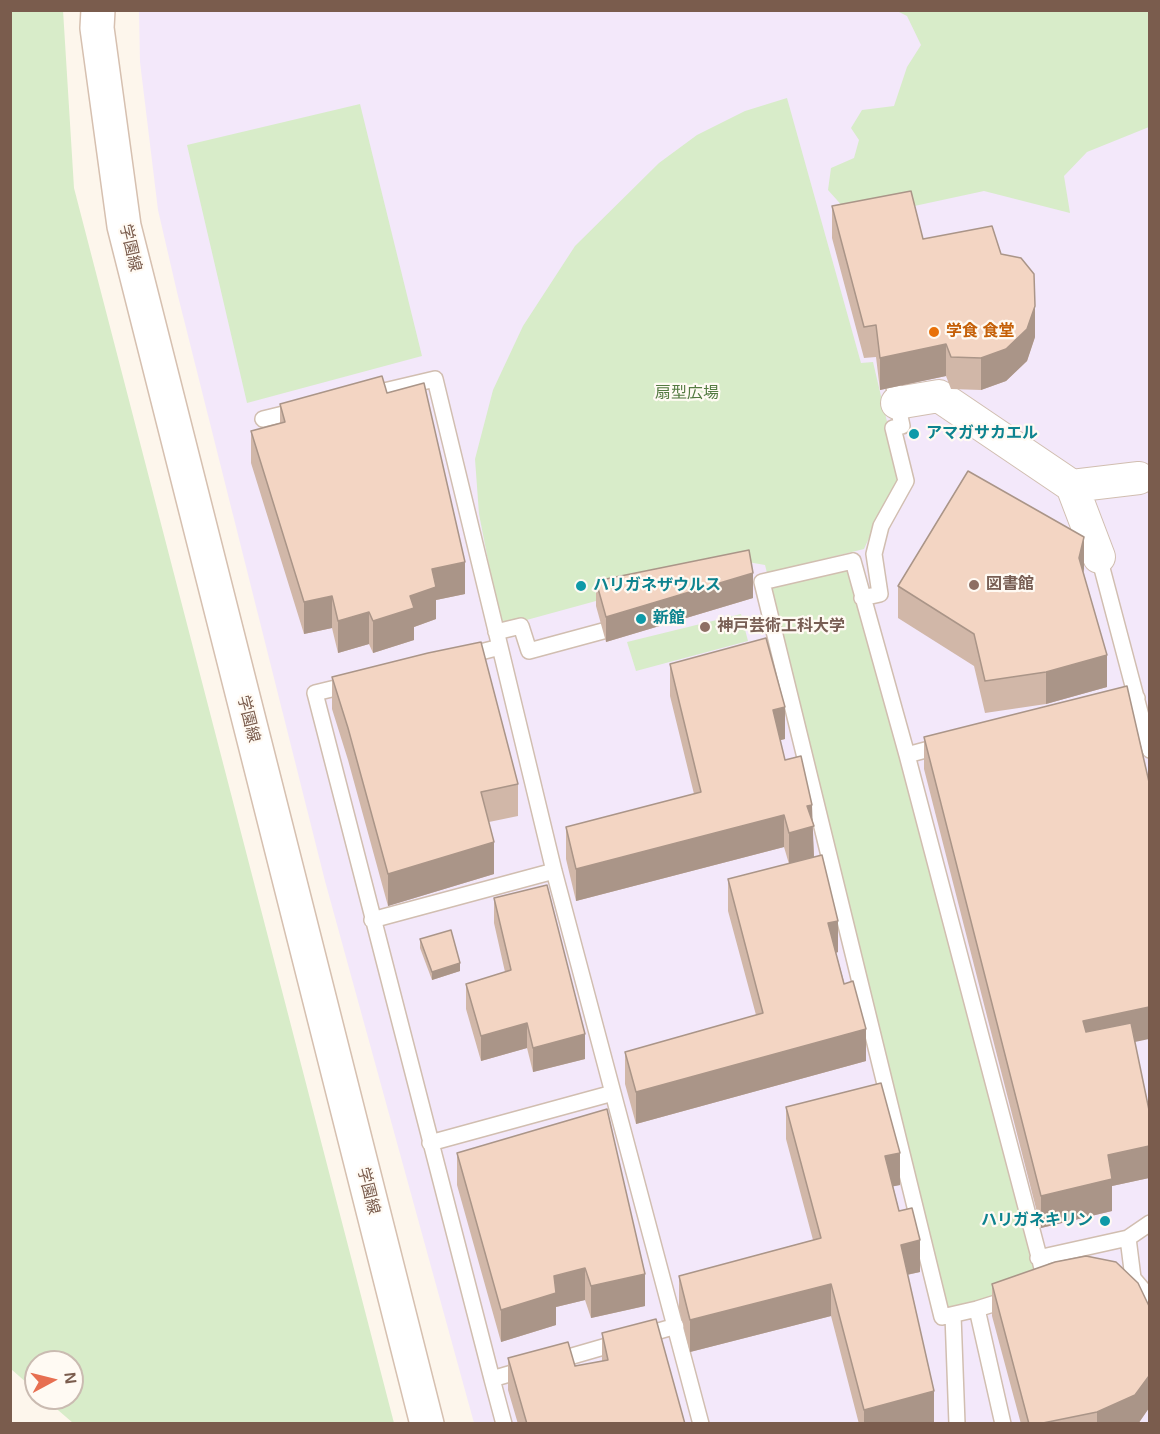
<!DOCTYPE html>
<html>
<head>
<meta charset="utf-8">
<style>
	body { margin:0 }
	#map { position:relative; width:1160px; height:1434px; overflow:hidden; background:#fdf6ec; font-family:Arial,sans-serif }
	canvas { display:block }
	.frame { position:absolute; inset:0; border:12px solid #7a5c4d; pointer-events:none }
	.north { position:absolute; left:24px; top:1350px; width:60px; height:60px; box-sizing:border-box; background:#fffaf3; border:2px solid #cabbb1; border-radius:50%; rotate:83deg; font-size:16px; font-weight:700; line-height:24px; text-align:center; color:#7a5c4d }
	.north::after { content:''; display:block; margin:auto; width:21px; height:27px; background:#e76f51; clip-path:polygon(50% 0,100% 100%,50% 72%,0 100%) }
</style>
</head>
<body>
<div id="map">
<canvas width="1160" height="1434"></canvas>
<div class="frame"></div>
<div class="north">N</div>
</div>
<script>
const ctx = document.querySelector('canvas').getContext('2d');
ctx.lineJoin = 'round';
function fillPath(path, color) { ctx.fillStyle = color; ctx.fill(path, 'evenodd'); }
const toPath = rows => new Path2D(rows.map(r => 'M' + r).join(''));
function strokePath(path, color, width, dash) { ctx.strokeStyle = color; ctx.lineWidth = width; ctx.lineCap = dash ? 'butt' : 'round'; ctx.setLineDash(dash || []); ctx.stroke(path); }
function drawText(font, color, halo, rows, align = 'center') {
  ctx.font = font + ' Arial,"Noto Sans JP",sans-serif'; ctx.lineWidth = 4.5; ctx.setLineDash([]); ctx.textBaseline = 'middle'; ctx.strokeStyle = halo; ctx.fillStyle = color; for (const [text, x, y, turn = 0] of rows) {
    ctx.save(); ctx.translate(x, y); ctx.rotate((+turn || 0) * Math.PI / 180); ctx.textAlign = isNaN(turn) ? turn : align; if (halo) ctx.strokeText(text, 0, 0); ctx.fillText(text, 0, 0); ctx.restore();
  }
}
const education = toPath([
	[139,11,1149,11,1149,1423,474,1423,325,881,177,292,158,210,140,62]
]);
const green = toPath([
	[63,10,74,188,394,1423,73,1423,44,1398,72,1398,72,1362,36,1362,36,1391,11,1369,10,11],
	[897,11,1149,11,1149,127,1087,152,1064,176,1070,213,984,191,854,219,828,190,831,168,854,158,859,140,851,128,862,110,894,106,907,67,921,45,907,16],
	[787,98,861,363,873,362,901,481,883,507,864,549,767,573,765,565,742,561,501,627,479,514,475,459,493,390,523,326,575,246,659,163,697,135,745,111],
	[360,104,422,356,247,403,187,145],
	[853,561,1047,1287,942,1317,762,582],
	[741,614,748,641,636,671,627,642]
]);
const lane = toPath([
	[367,395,435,379,500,647],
	[263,419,300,410],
	[1099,557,1150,750],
	[853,561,907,755,1047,1287,977,1309,942,1317,762,582,853,561],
	[862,598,880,594,874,554,881,526,906,481,893,428,902,426,894,387],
	[496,632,521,626,529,651,603,631],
	[465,656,500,647,554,871,701,1424],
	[352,684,315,693,492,1379],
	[1110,704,1137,698],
	[907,755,944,745],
	[372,920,554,871],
	[430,1143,613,1093],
	[1150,1223,1128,1238,1133,1278,1150,1298],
	[1038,1258,1128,1238],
	[977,1309,1003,1424],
	[953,1315,957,1424],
	[555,1361,676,1326],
	[504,1424,492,1379,526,1369]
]);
const street = toPath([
	[897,403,939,396,1072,486],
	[1099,557,1072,486,1139,478]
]);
const secondary = toPath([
	[98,10,97,28,124,226,427,1424]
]);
const wall = toPath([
	[832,206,923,239,1001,254,1035,337,1027,361,1006,381,981,390,951,389,946,376,880,390,876,357,864,358,832,238],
	[387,393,465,594,436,600,436,619,414,627,414,640,373,653,369,644,338,653,332,628,304,634,251,463,251,431,280,423,280,404],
	[1084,569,1083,573,1107,687,1046,704,985,713,974,666,898,618,898,586],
	[596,581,753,598,606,642,596,606],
	[1149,632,1149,669,1148,665,1148,633],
	[670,664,785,739,780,740,785,760,812,823,814,857,838,952,836,953,866,1061,636,1124,625,1084,625,1052,756,1015,728,911,728,879,789,864,784,847,576,901,566,859,566,827,694,794,670,696],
	[332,677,518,784,518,816,489,822,494,874,388,906,348,760,332,709],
	[924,737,1135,1042,1149,1110,1149,1178,1112,1186,1112,1211,1041,1228,924,769],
	[494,898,585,1059,533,1072,527,1048,481,1061,466,1009,466,984,505,972,494,923],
	[420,939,460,971,432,980,420,948],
	[786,1107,900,1185,893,1186,899,1211,920,1272,907,1275,934,1423,859,1424,831,1316,690,1352,679,1308,679,1276,813,1240,786,1139],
	[457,1153,645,1306,591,1318,585,1300,556,1307,556,1325,501,1342,457,1185],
	[992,1284,1149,1408,1138,1424,1021,1424,992,1316],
	[602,1333,685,1424,518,1424,508,1390,508,1358,575,1366,602,1361]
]);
const shadedWall = toPath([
	[1035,306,1035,337,1027,361,1006,381,981,390,981,358],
	[946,344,946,376,880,390,880,358],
	[1084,537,1084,569,1079,590,1079,558],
	[465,562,465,594,436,600,436,619,414,627,414,640,373,653,373,621,410,596,432,569],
	[753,573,753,598,606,642,606,617],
	[332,596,332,628,304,634,304,602],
	[369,612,369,644,338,653,338,621],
	[1107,655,1107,687,1046,704,1046,672],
	[785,707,785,739,773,742,773,710],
	[812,805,814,858,789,865,789,833,807,806],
	[784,815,784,847,576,901,576,869],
	[494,842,494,874,388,906,388,874],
	[838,921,838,952,828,955,828,923],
	[460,963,460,971,432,980,432,972],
	[1149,1007,1149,1039,1083,1053,1083,1021],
	[527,1023,527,1048,481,1061,481,1036],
	[866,1029,866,1061,636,1124,636,1092],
	[585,1034,585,1059,533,1072,533,1048],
	[1149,1146,1149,1178,1112,1186,1112,1211,1041,1228,1041,1196,1108,1155],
	[900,1153,900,1185,885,1188,885,1156],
	[920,1240,920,1272,901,1276,901,1245],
	[585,1268,585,1300,556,1307,556,1325,501,1342,501,1310,554,1276],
	[645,1274,645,1306,591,1318,591,1286],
	[831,1284,831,1316,690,1352,690,1320],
	[1149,1376,1149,1408,1138,1424,1097,1424,1097,1412],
	[934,1391,934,1423,864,1424,864,1410]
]);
const building = toPath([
	[911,191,923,239,992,226,1001,254,1021,258,1034,274,1035,306,1027,329,1006,349,981,358,951,357,946,344,880,358,876,325,864,327,832,206,911,191],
	[382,376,387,393,424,383,465,562,432,569,436,587,410,596,414,608,373,621,369,612,338,621,332,596,304,602,251,431,285,422,280,404,382,376],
	[968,471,1084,537,1079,558,1107,655,1046,672,985,681,974,634,898,586,968,471],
	[749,550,753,573,606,617,596,581,749,550],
	[766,638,785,707,773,710,785,760,801,756,812,805,807,806,814,826,789,833,784,815,576,869,566,827,701,792,670,664,766,638],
	[481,642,518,784,481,792,494,842,388,874,348,728,332,677,428,653,481,642],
	[1127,686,1149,782,1149,1007,1083,1021,1086,1032,1131,1023,1149,1110,1149,1146,1108,1155,1112,1179,1041,1196,924,737,1127,686],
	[822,855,838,921,828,923,844,984,853,981,866,1029,636,1092,625,1052,763,1013,728,879,822,855],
	[547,885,585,1034,533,1048,527,1023,481,1036,466,984,511,970,494,898,547,885],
	[451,930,460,963,432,972,420,939,451,930],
	[881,1083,900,1153,885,1156,899,1211,912,1208,920,1240,901,1245,934,1391,864,1410,831,1284,690,1320,679,1276,821,1238,786,1107,881,1083],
	[607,1109,645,1274,591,1286,585,1268,554,1276,556,1293,501,1310,457,1153,607,1109],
	[1086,1256,1116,1262,1138,1283,1149,1306,1149,1376,1135,1395,1097,1412,1038,1424,1029,1424,992,1284,1055,1262,1086,1256],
	[656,1319,685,1424,527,1424,508,1358,568,1342,575,1366,608,1360,602,1333,656,1319]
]);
const markers = [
	[934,332,6,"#e8710a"],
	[914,434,6,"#0f9aa8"],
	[974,585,6,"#8d6e63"],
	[581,586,6,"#0f9aa8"],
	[641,619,6,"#0f9aa8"],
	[705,627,6,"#8d6e63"],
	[1105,1221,6,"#0f9aa8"]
];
const streetNames = [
	["学園線",130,248,77],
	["学園線",248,719,76],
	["学園線",368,1191,76]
];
const foodNames = [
	["学食 食堂",946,332]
];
const parkNames = [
	["扇型広場",687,394]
];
const cultureNames = [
	["アマガサカエル",926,434],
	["ハリガネザウルス",593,586],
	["新館",653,619],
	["ハリガネキリン",1093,1221,"right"]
];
const educationNames = [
	["図書館",986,585],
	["神戸芸術工科大学",717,627]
];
fillPath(education, '#f3e8fa');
fillPath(green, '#d8ecc9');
strokePath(lane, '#d1beb0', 18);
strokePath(street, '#d1beb0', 34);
strokePath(secondary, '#d6c0b0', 36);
strokePath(lane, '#fff', 15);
strokePath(street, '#fff', 32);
strokePath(secondary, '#fff', 33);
fillPath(wall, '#d1b7a8');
fillPath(shadedWall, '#aa9588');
fillPath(building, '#f3d5c3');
strokePath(building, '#aa9588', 1.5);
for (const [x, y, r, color] of markers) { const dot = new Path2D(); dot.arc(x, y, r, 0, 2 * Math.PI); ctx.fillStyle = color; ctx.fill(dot); strokePath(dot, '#fffaf3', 2); }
drawText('16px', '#7a5c4d', '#fffaf3', streetNames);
drawText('bold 16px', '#c56008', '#fffaf3', foodNames, 'left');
drawText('16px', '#537a41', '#fffaf3', parkNames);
drawText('bold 16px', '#0d838f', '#fffaf3', cultureNames, 'left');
drawText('bold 16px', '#785e54', '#fffaf3', educationNames, 'left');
</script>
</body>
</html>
